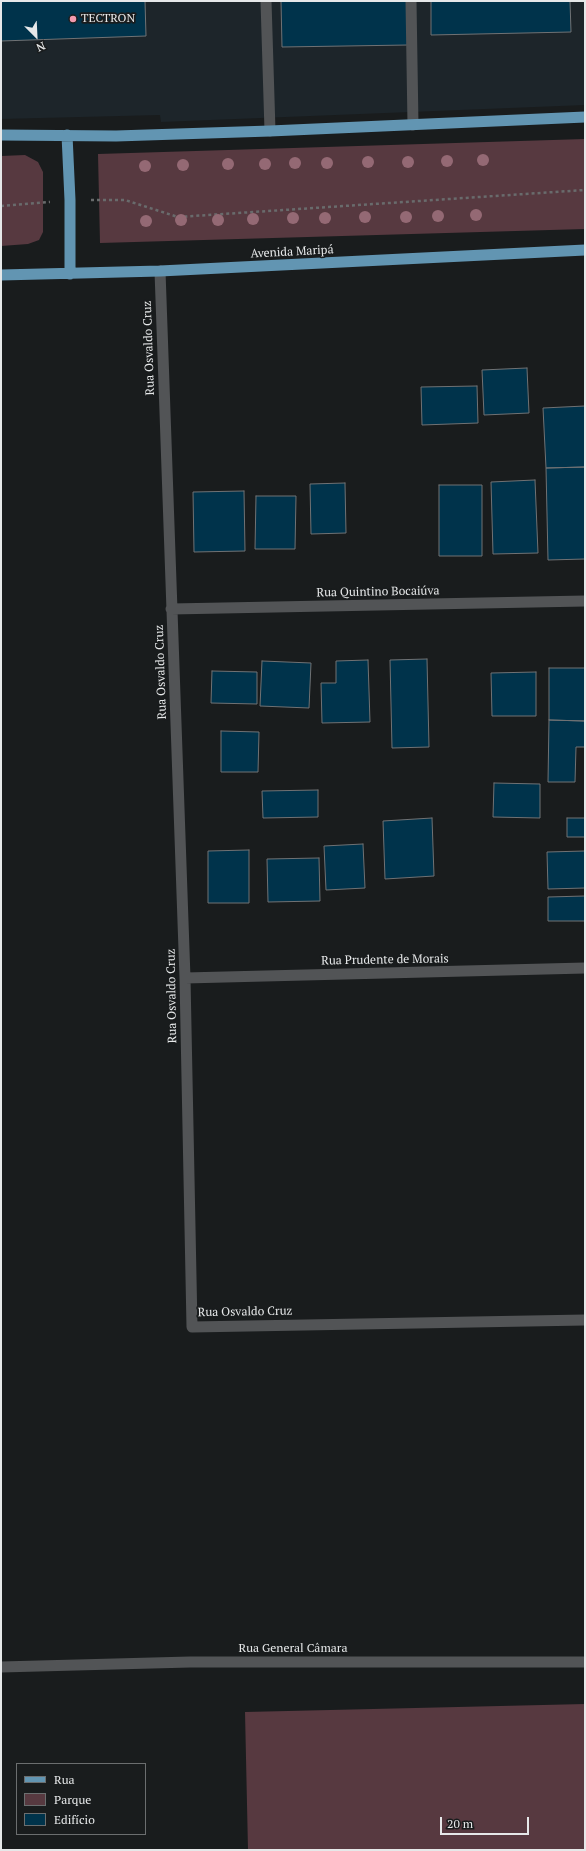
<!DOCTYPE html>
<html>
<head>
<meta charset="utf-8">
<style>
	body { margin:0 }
	#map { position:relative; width:586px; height:1851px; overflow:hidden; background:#191c1d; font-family:"PT Serif",serif }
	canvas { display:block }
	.frame { position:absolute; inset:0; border:2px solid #e6e8e9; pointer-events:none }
	.legend { position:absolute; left:16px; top:1763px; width:130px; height:72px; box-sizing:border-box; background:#191c1d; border:1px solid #6b6e6f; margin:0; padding:5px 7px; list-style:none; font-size:12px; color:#e6e8e9 }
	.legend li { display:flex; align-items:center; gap:8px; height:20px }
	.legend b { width:20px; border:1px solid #6b6e6f }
	.north { position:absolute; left:16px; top:16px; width:40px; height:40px; -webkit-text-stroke:3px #191c1d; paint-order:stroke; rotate:156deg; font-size:11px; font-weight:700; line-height:16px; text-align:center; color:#e6e8e9 }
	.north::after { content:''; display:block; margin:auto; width:14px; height:18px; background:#e6e8e9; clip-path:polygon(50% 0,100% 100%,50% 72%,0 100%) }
	.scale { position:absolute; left:440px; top:1817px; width:89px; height:18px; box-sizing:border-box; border:2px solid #e6e8e9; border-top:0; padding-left:5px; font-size:12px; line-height:14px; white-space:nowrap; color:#e6e8e9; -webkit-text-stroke:3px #191c1d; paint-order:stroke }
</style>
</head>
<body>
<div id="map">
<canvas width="586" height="1851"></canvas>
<div class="frame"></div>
<ul class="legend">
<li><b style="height:5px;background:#6295b2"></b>Rua</li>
<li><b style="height:11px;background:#573940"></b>Parque</li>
<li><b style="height:11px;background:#00334b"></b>Edifício</li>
</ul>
<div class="north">N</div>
<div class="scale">20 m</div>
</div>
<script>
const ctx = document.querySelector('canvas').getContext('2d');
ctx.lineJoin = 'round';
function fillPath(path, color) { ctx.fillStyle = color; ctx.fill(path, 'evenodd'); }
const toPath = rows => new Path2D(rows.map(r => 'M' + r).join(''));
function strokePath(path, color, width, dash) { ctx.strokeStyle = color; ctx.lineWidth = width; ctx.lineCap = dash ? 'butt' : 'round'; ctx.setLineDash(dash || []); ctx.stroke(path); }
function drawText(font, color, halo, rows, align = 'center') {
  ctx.font = font + ' "PT Serif",serif'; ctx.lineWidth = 3.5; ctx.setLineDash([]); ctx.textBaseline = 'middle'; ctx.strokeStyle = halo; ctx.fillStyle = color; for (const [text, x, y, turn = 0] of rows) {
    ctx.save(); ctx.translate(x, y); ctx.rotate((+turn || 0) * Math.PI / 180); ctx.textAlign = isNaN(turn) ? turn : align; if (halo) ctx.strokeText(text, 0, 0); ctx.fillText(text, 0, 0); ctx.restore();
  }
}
const built = toPath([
	[1,1,585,1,585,105,161,122,160,115,1,119]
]);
const green = toPath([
	[585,139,585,229,100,243,98,154],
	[25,155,38,162,43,172,43,232,39,240,28,244,1,246,1,156],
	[585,1704,585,1850,248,1850,245,1712]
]);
const building = toPath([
	[1,1,145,1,146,36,1,41,1,1],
	[281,1,408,1,408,45,282,47,281,1],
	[431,1,570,1,571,32,431,35,431,1],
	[527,368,529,413,484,415,482,370,527,368],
	[477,386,478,423,422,425,421,387,477,386],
	[585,406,585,467,546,468,543,408,585,406],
	[585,467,585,559,548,560,546,468,585,467],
	[535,480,538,553,493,554,491,482,535,480],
	[345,483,346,533,311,534,310,484,345,483],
	[439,485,482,485,482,556,439,556,439,485],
	[244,491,245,551,194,552,193,492,244,491],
	[256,496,296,496,295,549,255,549,256,496],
	[427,659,429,747,392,748,390,660,427,659],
	[368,660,370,722,322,723,321,683,336,683,336,661,368,660],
	[262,661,311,663,309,708,260,706,262,661],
	[549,668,585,668,585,721,549,720,549,668],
	[212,671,257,672,257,704,211,703,212,671],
	[536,672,536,716,492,716,491,673,536,672],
	[549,720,585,721,585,747,576,747,575,782,548,782,549,720],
	[221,731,259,732,258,772,221,772,221,731],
	[494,783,540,784,540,818,493,817,494,783],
	[318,790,318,817,263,818,262,791,318,790],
	[432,818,434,876,385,879,383,821,432,818],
	[567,818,585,818,585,837,567,837,567,818],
	[363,844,365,888,326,890,324,846,363,844],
	[249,850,249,903,208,903,208,851,249,850],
	[585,851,585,888,548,889,547,852,585,851],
	[319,858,320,901,268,902,267,859,319,858],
	[585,896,585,921,548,921,548,897,585,896]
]);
const path = toPath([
	[91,200,125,200,178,217,585,190],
	[1,206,50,202]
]);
const service = toPath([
	[266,1,270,131],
	[411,1,413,125]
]);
const minor = toPath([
	[160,271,185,978,192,1327,585,1320],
	[171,609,585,601],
	[185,978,585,968],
	[1,1667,190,1662,585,1662]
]);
const primary = toPath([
	[1,135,116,136,270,131,585,117],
	[67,135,70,200,70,274],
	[1,275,160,271,585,250]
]);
const trees = [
	[483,160],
	[447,161],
	[368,162],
	[408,162],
	[295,163],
	[327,163],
	[228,164],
	[265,164],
	[183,165],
	[145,166],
	[476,215],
	[438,216],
	[365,217],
	[406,217],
	[293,218],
	[325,218],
	[253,219],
	[181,220],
	[218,220],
	[146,221]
];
const markers = [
	[73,19,4,"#f29aaf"]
];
const poiNames = [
	["TECTRON",81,19]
];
const streetNames = [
	["Avenida Maripá",292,252,-3],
	["Rua Osvaldo Cruz",149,348,-92],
	["Rua Quintino Bocaiúva",378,592,-1],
	["Rua Osvaldo Cruz",161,672,-92],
	["Rua Prudente de Morais",385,960,-1],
	["Rua Osvaldo Cruz",172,996,-91],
	["Rua Osvaldo Cruz",245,1312,-1],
	["Rua General Câmara",293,1649]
];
fillPath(built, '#1d252a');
fillPath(green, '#573940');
fillPath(building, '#00334b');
strokePath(building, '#707274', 1);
strokePath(path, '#696b6c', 2.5, [3, 3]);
strokePath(service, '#525456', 11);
strokePath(minor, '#525456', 11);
strokePath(primary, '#6295b2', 11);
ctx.fillStyle = '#946974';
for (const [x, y] of trees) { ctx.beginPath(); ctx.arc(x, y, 6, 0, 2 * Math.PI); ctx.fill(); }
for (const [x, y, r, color] of markers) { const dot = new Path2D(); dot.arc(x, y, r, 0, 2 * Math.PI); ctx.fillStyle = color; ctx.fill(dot); strokePath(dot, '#191c1d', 1.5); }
drawText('12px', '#e6e8e9', '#191c1d', poiNames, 'left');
drawText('12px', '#e6e8e9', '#191c1d', streetNames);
</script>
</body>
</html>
